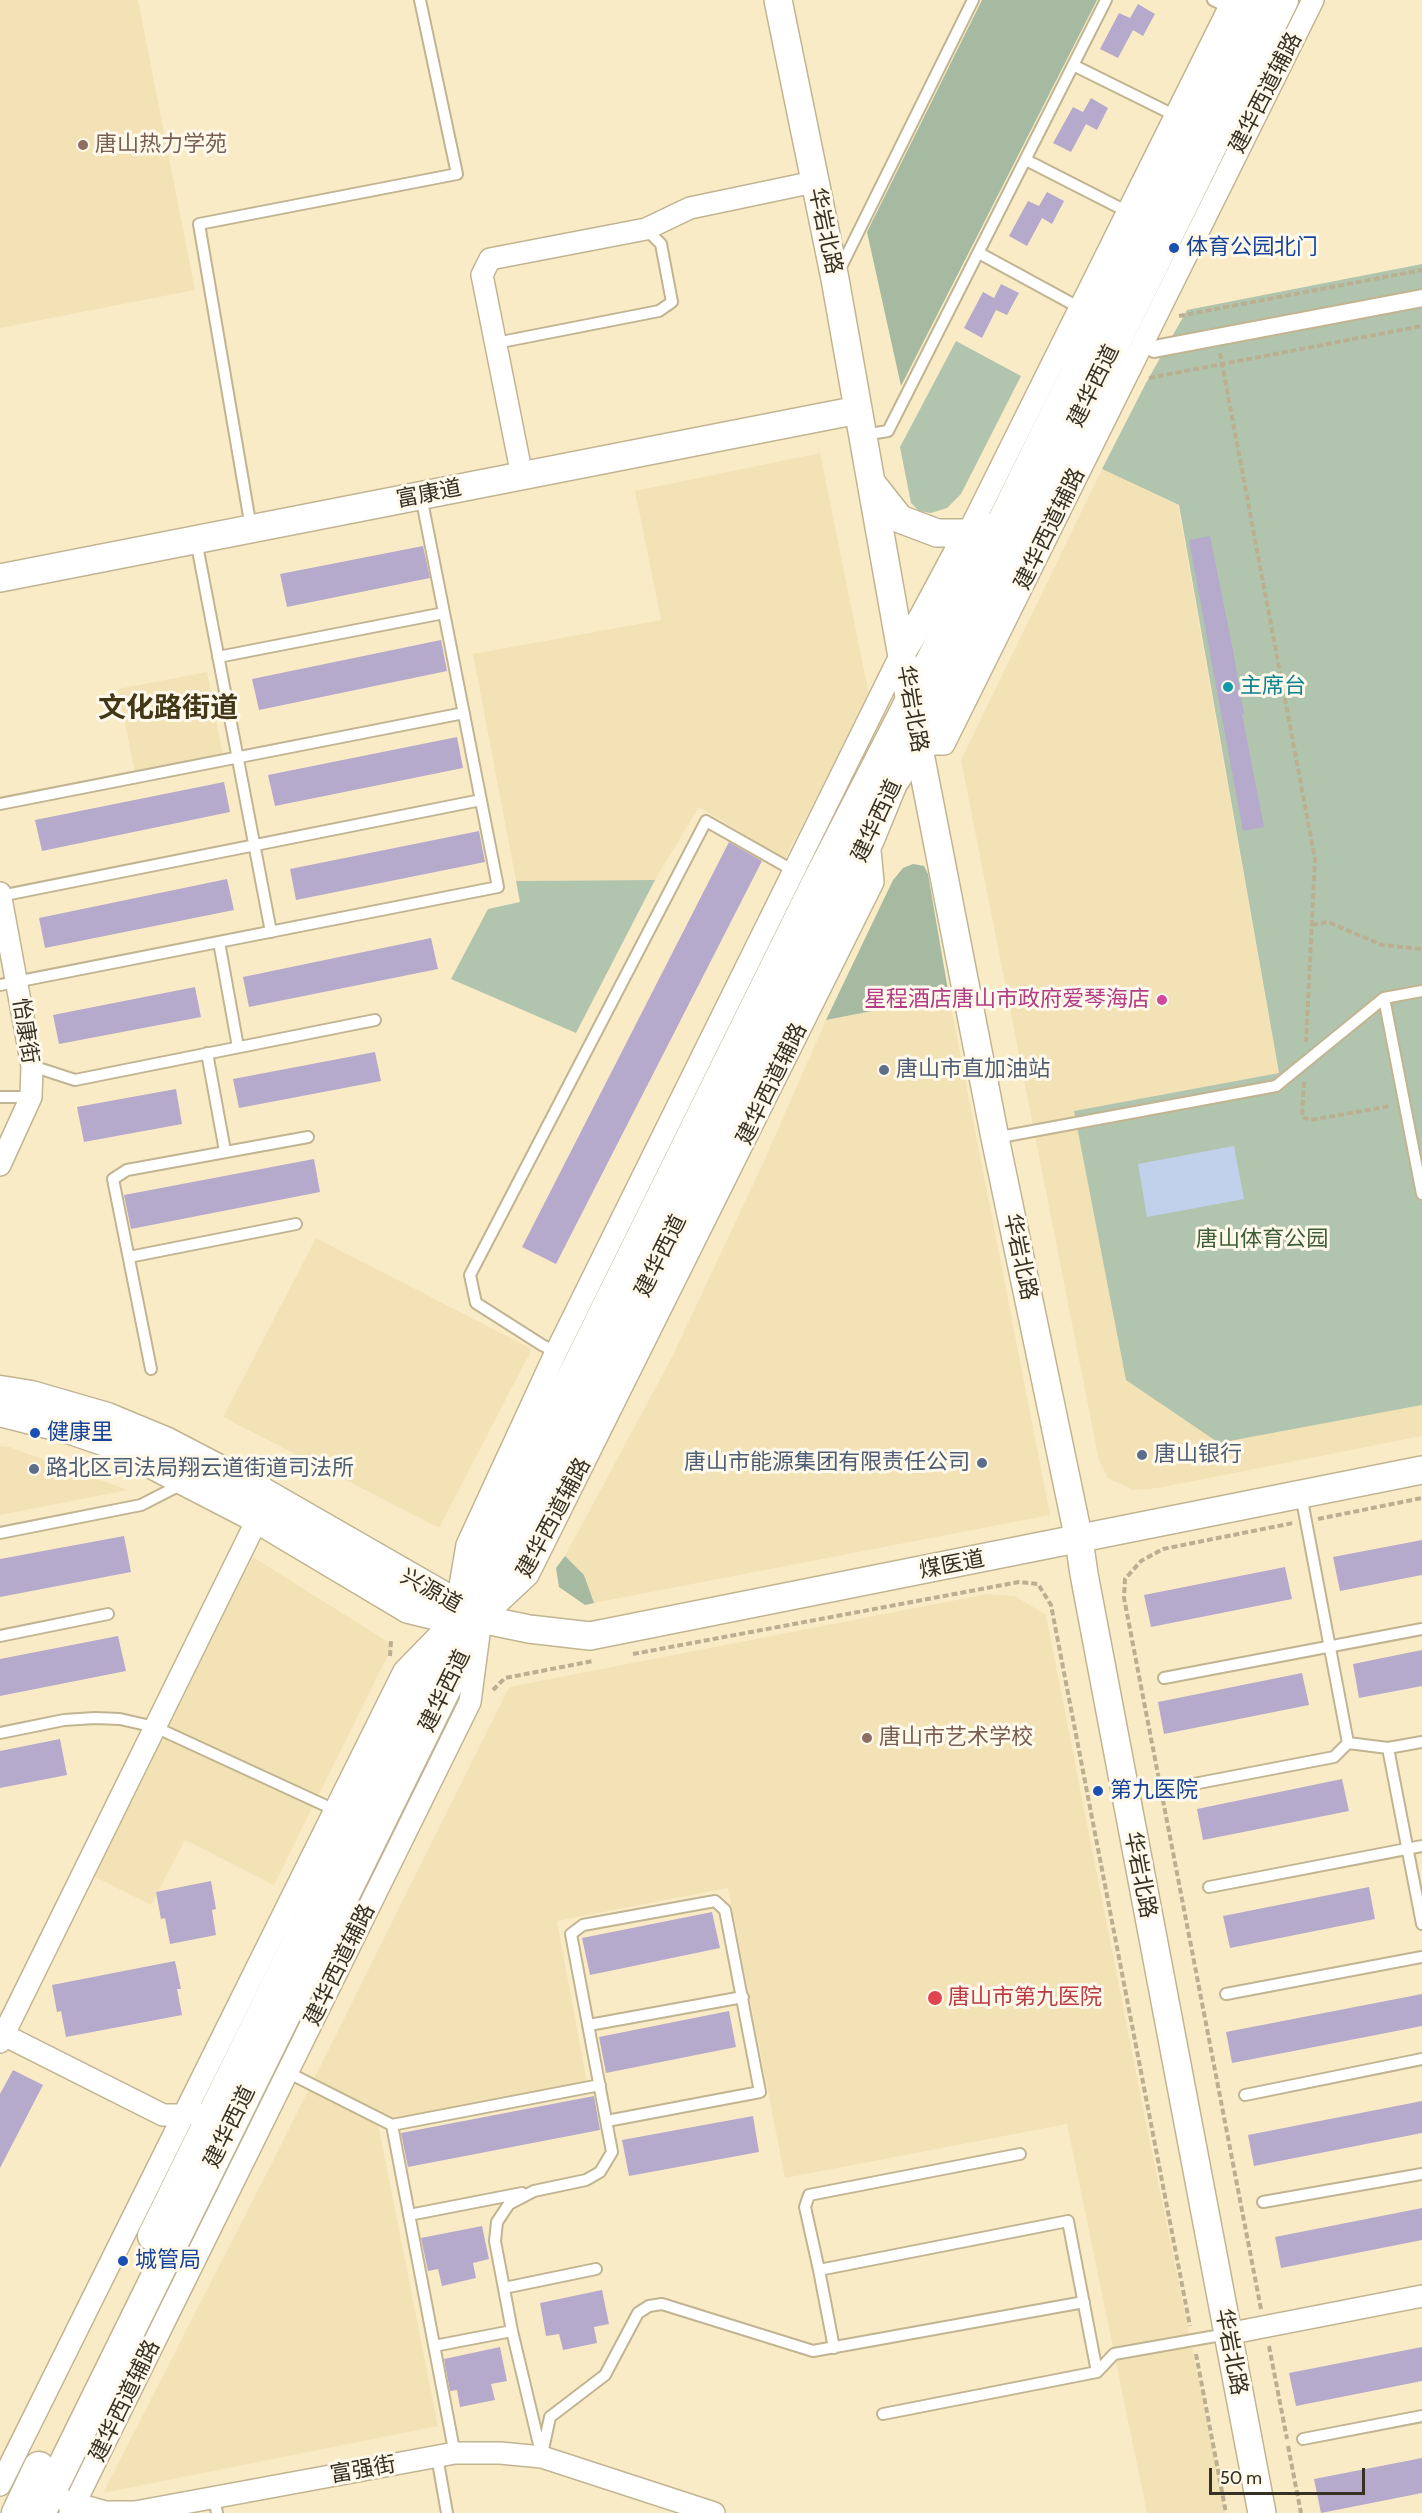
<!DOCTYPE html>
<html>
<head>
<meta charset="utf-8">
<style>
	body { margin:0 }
	#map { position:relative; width:1422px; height:2513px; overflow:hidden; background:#faebc7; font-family:Cabin,sans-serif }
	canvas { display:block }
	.scale { position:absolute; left:1209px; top:2468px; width:156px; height:27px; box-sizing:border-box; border:3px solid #363123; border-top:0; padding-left:8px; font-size:18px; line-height:21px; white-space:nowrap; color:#363123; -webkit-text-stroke:4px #fff9eb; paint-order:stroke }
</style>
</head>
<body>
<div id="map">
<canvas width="1422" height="2513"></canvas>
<div class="scale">50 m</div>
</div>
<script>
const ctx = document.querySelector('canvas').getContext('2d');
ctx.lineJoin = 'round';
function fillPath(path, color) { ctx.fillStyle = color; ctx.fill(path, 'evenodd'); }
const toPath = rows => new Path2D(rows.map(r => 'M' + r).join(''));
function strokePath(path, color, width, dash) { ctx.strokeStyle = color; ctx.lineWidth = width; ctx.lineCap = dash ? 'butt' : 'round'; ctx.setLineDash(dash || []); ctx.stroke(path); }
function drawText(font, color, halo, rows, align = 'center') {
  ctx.font = font + ' Cabin,"Noto Sans SC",sans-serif'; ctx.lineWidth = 6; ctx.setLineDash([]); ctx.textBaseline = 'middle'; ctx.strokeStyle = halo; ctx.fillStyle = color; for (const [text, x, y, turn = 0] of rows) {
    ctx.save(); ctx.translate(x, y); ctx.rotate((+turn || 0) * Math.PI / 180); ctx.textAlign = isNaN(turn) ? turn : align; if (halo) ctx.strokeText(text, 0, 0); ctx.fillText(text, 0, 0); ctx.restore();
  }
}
const built = toPath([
	[0,0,138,0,195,290,0,328],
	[820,453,869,695,785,859,699,807,655,880,516,881,473,654,661,620,635,491],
	[1102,469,1178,505,1279,1074,1074,1111,1219,1443,1422,1405,1422,1436,1158,1488,1133,1490,1108,1478,1099,1461,961,760],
	[207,672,224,761,136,778,118,689],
	[949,996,1050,1515,594,1603,584,1575,565,1556,672,1357,764,1161,826,1020],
	[316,1238,532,1349,439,1528,223,1417],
	[0,1446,9,1447,128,1490,0,1515],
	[253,1557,393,1645,274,1885,185,1840,151,1905,83,1871],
	[987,1594,1015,1596,1046,1615,1143,2108,1226,2513,1147,2513,1067,2124,785,2178,728,1888,557,1921,587,2082,378,2124,438,2426,103,2493,282,2143,509,1687]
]);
const green = toPath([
	[1422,264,1422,1405,1219,1443,1126,1380,1074,1111,1279,1073,1179,505,1102,469,1146,383,1187,310],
	[956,341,1021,376,961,494,947,508,931,513,919,511,911,503,900,447],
	[655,880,576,1033,451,979,488,909,520,902,516,881]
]);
const forest = toPath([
	[982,0,1097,0,901,386,867,232],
	[913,864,924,866,928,874,949,996,826,1020,893,880,903,868],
	[565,1556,584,1575,594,1603,585,1605,559,1587,556,1568]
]);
const water = toPath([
	[1234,1146,1244,1199,1147,1217,1138,1164]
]);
const building = toPath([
	[1138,4,1155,14,1143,36,1133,30,1118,58,1100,49,1119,13,1130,18],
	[1091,98,1108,108,1097,130,1086,124,1071,152,1053,143,1073,107,1083,112],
	[1047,192,1064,201,1052,224,1042,218,1027,246,1009,236,1028,201,1039,206],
	[1001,284,1019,293,1007,315,996,310,982,338,964,328,983,292,994,298],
	[1210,536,1233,650,1244,714,1242,714,1264,827,1243,831,1189,540],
	[423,546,430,578,287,607,280,574],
	[441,640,447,671,259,710,252,679],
	[457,737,463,768,275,806,268,775],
	[224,782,230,812,42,851,35,820],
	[479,831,485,862,296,900,290,869],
	[729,842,762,861,556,1264,522,1247],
	[227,879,234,910,45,948,39,918],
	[431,938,438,969,249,1007,243,977],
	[195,987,201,1017,59,1044,53,1015],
	[375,1052,381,1081,239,1108,233,1079],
	[176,1089,182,1124,84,1142,77,1107],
	[314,1159,320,1192,131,1229,124,1195],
	[124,1536,131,1572,0,1597,0,1559],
	[1422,1540,1422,1575,1340,1591,1333,1557],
	[1285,1567,1292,1599,1151,1627,1144,1595],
	[118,1636,126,1671,0,1696,0,1659],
	[1422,1650,1422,1686,1359,1698,1353,1664],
	[1302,1673,1309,1705,1164,1734,1158,1702],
	[60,1739,67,1775,0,1788,0,1751],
	[1342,1779,1349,1811,1203,1840,1197,1809],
	[211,1881,216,1909,212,1910,216,1935,170,1944,165,1918,161,1919,156,1892],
	[1369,1887,1375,1919,1230,1948,1223,1916],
	[712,1912,720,1948,590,1975,582,1938],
	[175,1961,181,1989,177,1989,182,2015,66,2037,61,2011,57,2012,52,1985],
	[1422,1994,1422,2026,1232,2063,1226,2032],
	[729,2011,736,2047,606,2073,599,2037],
	[13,2070,43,2085,0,2168,0,2094],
	[594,2096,600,2130,408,2167,401,2133],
	[1422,2101,1422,2133,1254,2166,1248,2135],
	[753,2116,759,2152,629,2176,622,2140],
	[1422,2208,1422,2240,1281,2268,1275,2237],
	[482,2226,489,2259,473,2263,476,2278,442,2286,438,2269,428,2271,421,2238],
	[602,2290,609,2324,594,2327,597,2343,563,2350,559,2334,546,2336,540,2303],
	[500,2347,507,2381,491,2384,495,2400,460,2407,457,2390,450,2391,444,2359],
	[1422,2347,1422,2381,1296,2406,1289,2373],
	[1422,2458,1422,2493,1321,2513,1314,2479]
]);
const path = toPath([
	[1179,316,1422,270],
	[1220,353,1315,859,1306,1042],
	[1149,378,1422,326],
	[1312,925,1328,922,1382,945,1422,949],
	[1304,1082,1302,1117,1311,1120,1390,1106],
	[1318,1519,1422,1498],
	[633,1654,1019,1582,1038,1584,1051,1605,1190,2326],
	[390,1656,391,1641],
	[493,1690,505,1678,593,1661],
	[1261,2309,1124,1598,1125,1579,1141,1561,1163,1549,1293,1523],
	[1269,2346,1287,2439],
	[1196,2354,1226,2513],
	[1288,2446,1301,2513]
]);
const service = toPath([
	[1213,0,1229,8],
	[1073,65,1176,116],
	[1026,160,1128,212],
	[979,253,1080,308],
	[839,271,973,0],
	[496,343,659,311,672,302,661,244,646,229],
	[863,435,888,431,1106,0],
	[251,528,199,224,457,174,420,0],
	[196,540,271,932],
	[218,657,444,613],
	[0,804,464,713],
	[0,896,481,800],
	[219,942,238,1047],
	[0,985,498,887,421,496],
	[1422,991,1384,998,1422,1194],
	[207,1053,225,1151],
	[32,1066,75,1080,375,1020],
	[0,1097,31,1097],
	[995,1138,1276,1086,1384,998],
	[129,1257,296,1224],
	[558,1353,542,1345,476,1303,470,1275,706,821,796,872],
	[151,1369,113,1179,127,1170,308,1137],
	[1301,1495,1348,1743,1388,1748,1422,1924],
	[0,1533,141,1505,184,1483],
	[0,1636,108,1614],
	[1164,1678,1422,1629],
	[0,1733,64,1720,95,1718,120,1719,155,1727,335,1810],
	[1388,1748,1422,1742],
	[1183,1786,1334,1757,1348,1743],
	[1209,1887,1422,1846],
	[1226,1994,1422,1957],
	[589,2025,743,1997],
	[287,2072,392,2125],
	[1245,2095,1422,2059],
	[1263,2202,1422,2174],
	[409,2215,522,2193],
	[819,2270,805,2207,809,2195,1020,2154],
	[504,2288,596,2269],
	[434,2346,512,2331],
	[834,2348,819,2270,1068,2221,1097,2372,883,2414],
	[1097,2372,1114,2354,1227,2334],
	[1303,2439,1422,2416],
	[542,2454,550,2417,605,2375,638,2313,649,2306,662,2304,813,2351,1084,2302],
	[455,2455,392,2125,600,2085],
	[540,2460,542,2457,512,2331,495,2241,497,2222,509,2204,534,2191,586,2180,600,2172,612,2152,571,1934,583,1925,715,1901,725,1910,760,2092,607,2121],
	[438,2462,447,2513],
	[215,2503,217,2513]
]);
const pedestrian = toPath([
	[1154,349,1422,298]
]);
const minor = toPath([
	[522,476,482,275,490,259,646,229,690,208,814,182],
	[968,533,1233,0],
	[918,744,944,744,1313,0],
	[0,893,32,1066,31,1097,0,1165],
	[460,1586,467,1545,556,1352,902,652],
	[4,2035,163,2115,183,2115,194,2112],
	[0,2042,258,1518],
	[1227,2334,1422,2296],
	[0,2485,404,1671,441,1633],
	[63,2500,106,2512,135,2512,455,2453,500,2453,542,2457,714,2513],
	[70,2513,470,1702,481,1619,528,1575,873,882,869,840]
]);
const tertiary = toPath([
	[778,0,835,279,910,702,995,1138,1079,1540,1084,1574,1262,2513],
	[874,486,900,519,937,533,968,533,1001,525],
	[0,578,858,410],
	[902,652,922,619,968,533],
	[481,1619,529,1629,590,1636,1422,1470]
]);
const secondary = toPath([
	[0,1391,31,1396,107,1418,165,1442,259,1491,473,1614],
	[0,1411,71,1429,115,1444,258,1518,409,1608,454,1619,469,1619],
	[153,2236,426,1681,454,1619,457,1603,485,1554,817,883,1001,525,1259,0],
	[17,2513,39,2467],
	[40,2513,445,1690,869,839,892,783,918,744,1283,0]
]);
const markers = [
	[83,145,6,"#8d6e63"],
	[1174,248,6,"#1a4fb4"],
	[1228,687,6,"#0f9aa8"],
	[1162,1000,6,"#d1479c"],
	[884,1070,6,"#5c6f8a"],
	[35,1433,6,"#1a4fb4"],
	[1142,1455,6,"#5c6f8a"],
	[982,1463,6,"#5c6f8a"],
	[34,1469,6,"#5c6f8a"],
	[867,1738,6,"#8d6e63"],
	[1098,1791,6,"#1a4fb4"],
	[935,1998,8,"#e0444e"],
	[123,2261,6,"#1a4fb4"]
];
const streetNames = [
	["建华西道辅路",1266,93,-63],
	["华岩北路",825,231,78],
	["建华西道",1094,386,-64],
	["富康道",429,494,-11],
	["建华西道辅路",1050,529,-64],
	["华岩北路",912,709,80],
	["建华西道",877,821,-65],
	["怡康街",25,1031,81],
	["建华西道辅路",772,1084,-64],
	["建华西道",661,1256,-64],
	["华岩北路",1020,1257,78],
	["建华西道辅路",554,1518,-62],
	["煤医道",952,1565,-11],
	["兴源道",431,1591,29],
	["建华西道",445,1691,-64],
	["华岩北路",1140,1875,79],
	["建华西道辅路",340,1965,-64],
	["建华西道",230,2127,-64],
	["华岩北路",1231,2352,79],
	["建华西道辅路",125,2401,-64],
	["富强街",363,2470,-10]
];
const educationNames = [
	["唐山热力学苑",95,145],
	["唐山市艺术学校",879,1738]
];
const transitNames = [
	["体育公园北门",1186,248],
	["健康里",47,1433],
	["第九医院",1110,1791],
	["城管局",135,2261]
];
const cultureNames = [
	["主席台",1240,687]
];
const hotelNames = [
	["星程酒店唐山市政府爱琴海店",1150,1000]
];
const serviceNames = [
	["唐山市直加油站",896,1070],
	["唐山银行",1154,1455],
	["唐山市能源集团有限责任公司",970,1463,"right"],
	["路北区司法局翔云道街道司法所",46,1469]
];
const parkNames = [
	["唐山体育公园",1262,1240]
];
const healthNames = [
	["唐山市第九医院",948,1998]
];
const districtNames = [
	["文化路街道",168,709]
];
fillPath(built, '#f4e2b7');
fillPath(green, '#b1c4ae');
fillPath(forest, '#a5baa1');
fillPath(water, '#c1d0eb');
fillPath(building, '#b6aacc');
strokePath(service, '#c1b491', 14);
strokePath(pedestrian, '#c1b491', 20);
strokePath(minor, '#c1b491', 24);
strokePath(tertiary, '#c1b491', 30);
strokePath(secondary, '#c1b491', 33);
strokePath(path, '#bbaf92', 4, [6, 3]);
strokePath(service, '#fff', 10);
strokePath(pedestrian, '#fff', 16);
strokePath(minor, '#fff', 21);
strokePath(tertiary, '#fff', 27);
strokePath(secondary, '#fff', 30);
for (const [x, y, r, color] of markers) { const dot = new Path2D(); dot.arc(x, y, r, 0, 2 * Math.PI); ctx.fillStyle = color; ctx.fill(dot); strokePath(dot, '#fff9eb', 2); }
drawText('22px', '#363123', '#fff9eb', streetNames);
drawText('22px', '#785e54', '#fff9eb', educationNames, 'left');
drawText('22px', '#164399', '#fff9eb', transitNames, 'left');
drawText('22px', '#0d838f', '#fff9eb', cultureNames, 'left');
drawText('22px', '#b23c85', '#fff9eb', hotelNames, 'right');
drawText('22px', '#4e5e75', '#fff9eb', serviceNames, 'left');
drawText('22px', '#3e5e38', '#fff9eb', parkNames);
drawText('22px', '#be3a42', '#fff9eb', healthNames, 'left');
drawText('bold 28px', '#433718', '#fff9eb', districtNames);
</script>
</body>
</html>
